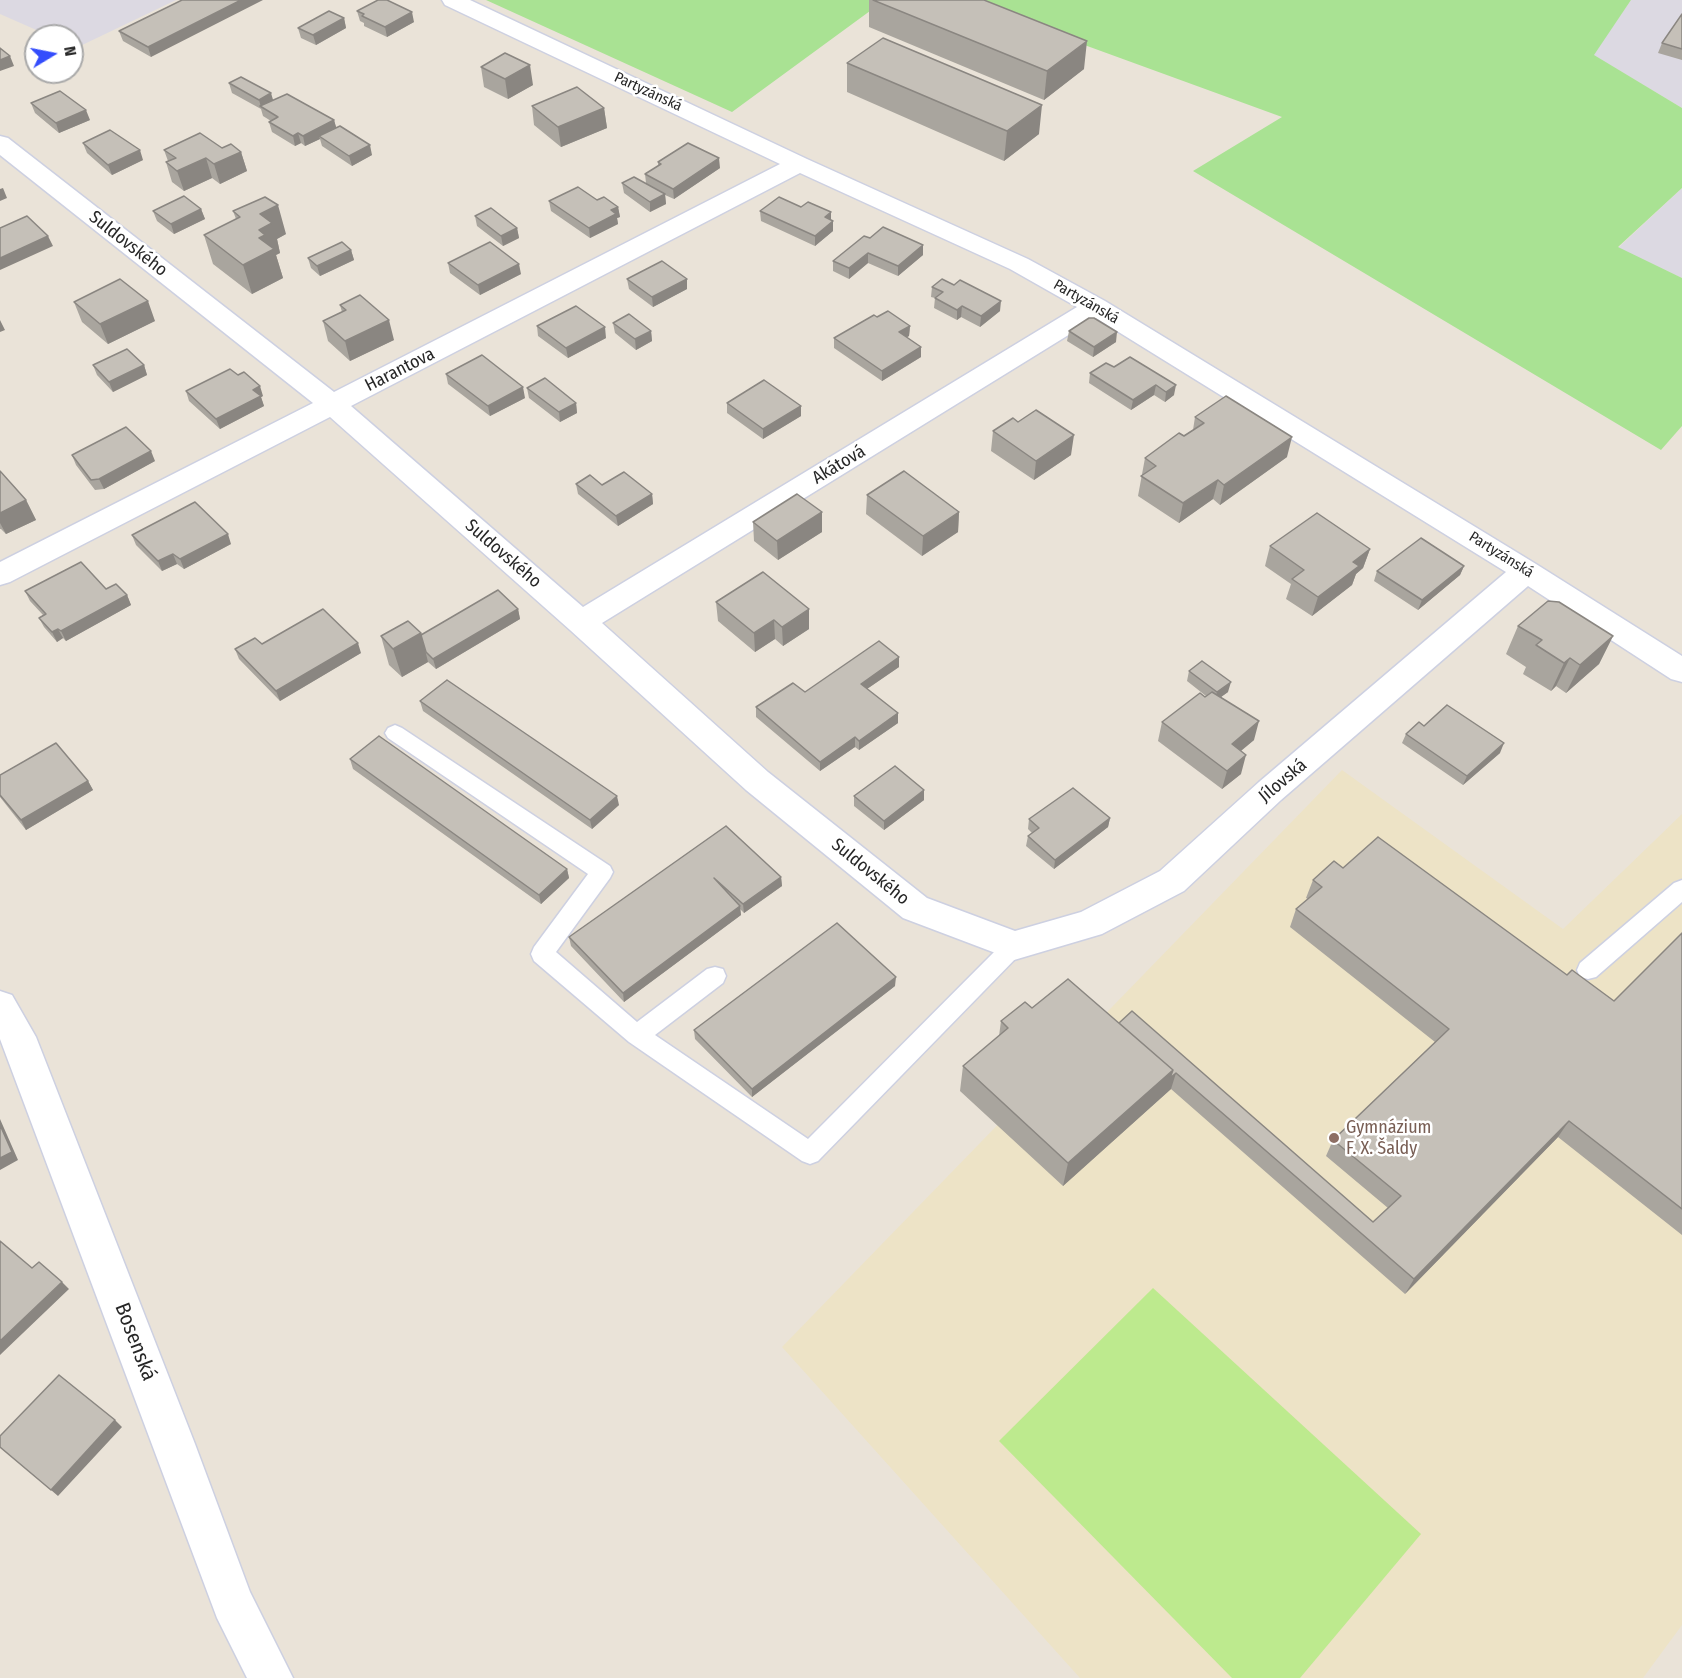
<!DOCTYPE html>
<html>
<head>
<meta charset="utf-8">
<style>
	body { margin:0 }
	#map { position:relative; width:1682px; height:1678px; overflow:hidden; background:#eae3d8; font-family:"Fira Sans Condensed",sans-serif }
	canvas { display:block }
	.north { position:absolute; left:24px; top:24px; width:60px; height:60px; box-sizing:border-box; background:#fff; border:2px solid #a9a9a9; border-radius:50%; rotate:80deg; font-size:16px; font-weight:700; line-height:24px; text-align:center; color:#272727 }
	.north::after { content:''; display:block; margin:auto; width:21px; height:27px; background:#344dfc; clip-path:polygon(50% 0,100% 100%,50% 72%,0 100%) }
</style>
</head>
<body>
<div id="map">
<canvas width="1682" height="1678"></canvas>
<div class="north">N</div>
</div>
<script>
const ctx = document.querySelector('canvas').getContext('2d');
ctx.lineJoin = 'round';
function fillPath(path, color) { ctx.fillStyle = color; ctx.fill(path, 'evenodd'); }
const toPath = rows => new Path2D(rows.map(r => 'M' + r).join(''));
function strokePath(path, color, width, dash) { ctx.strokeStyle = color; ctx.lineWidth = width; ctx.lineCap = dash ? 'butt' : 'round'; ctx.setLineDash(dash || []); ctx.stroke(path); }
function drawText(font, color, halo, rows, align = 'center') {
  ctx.font = font + ' "Fira Sans Condensed",sans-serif'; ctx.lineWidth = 5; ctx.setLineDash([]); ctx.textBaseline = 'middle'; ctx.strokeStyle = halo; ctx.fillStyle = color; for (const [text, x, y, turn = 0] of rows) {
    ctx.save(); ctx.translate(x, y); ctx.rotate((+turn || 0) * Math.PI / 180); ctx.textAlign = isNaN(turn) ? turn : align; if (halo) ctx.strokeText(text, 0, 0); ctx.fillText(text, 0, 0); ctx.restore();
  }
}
const industrial = toPath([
	[0,0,176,0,76,48,72,46,72,36,50,36,0,14],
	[1631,0,1682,0,1682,108,1593,55],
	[1682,188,1682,278,1618,248]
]);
const education = toPath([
	[1342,770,1563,929,1682,814,1682,1625,1643,1678,1080,1678,782,1347]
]);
const green = toPath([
	[486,0,885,0,732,112],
	[961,0,1631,0,1594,55,1682,108,1682,188,1618,247,1682,278,1682,426,1661,450,1193,171,1282,117]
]);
const pitch = toPath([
	[1153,1288,1421,1534,1300,1678,1232,1678,999,1441]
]);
const service = toPath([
	[395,725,402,728,610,866,613,872,610,878,556,952,637,1022,707,969,715,967,723,969,726,976,723,983,655,1035,808,1139,1006,940,1014,937,1022,940,1025,946,1022,952,818,1161,810,1164,802,1161,629,1042,534,961,531,954,534,947,588,874,388,738,385,733,388,728,395,725],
	[1682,880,1682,902,1596,977,1588,979,1580,977,1577,970,1580,963,1674,883,1682,880]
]);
const minor = toPath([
	[442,0,470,0,807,159,1028,259,1105,301,1536,564,1682,656,1682,682,1671,679,1528,586,1281,800,1184,891,1102,934,1014,960,903,918,746,790,570,630,330,417,10,582,0,585,0,562,313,403,0,155,0,136,8,138,334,392,780,164,445,5,442,0],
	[800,173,1010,269,1077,307,583,607,351,406,800,173],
	[1096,318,1506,572,1259,782,1160,871,1081,912,1015,931,927,898,768,772,602,623,1096,318],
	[0,991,12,995,36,1037,195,1444,250,1592,293,1678,247,1678,217,1618,0,1039,0,991]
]);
const wall = toPath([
	[182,0,151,57,123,41,119,31],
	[869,0,984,0,1084,69,1044,100,869,27],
	[357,11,414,22,387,37,364,26,364,23,360,21],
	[1682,14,1682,60,1658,53,1662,43],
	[344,18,346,28,316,45,301,38,298,28],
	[847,63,1039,134,1004,161,847,92],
	[481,67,533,85,508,99,484,87],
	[229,83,273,100,334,120,336,128,372,155,352,166,322,146,320,139,305,146,301,143,295,146,272,132,269,122,271,121,263,116,261,109,232,93],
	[31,103,90,120,59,133,35,113],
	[532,106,604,108,607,128,561,147,534,125],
	[83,143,143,160,112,175,87,153],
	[222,148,241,152,247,171,220,184,212,178,184,191,172,182,166,162,168,161,164,150],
	[658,162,720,168,674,199,665,195,666,204,650,212,624,193,622,183,646,183,645,174,658,166],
	[597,200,618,207,620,217,617,218,618,224,590,238,551,211,549,201],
	[801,207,833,221,833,231,815,246,761,221,760,211],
	[201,209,205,219,174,234,157,221,153,211],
	[233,211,286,234,277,239,280,253,276,255,283,278,252,294,213,264,204,235,236,219],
	[475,216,517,228,519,238,503,246,477,226],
	[870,238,923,255,898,276,868,263,849,279,833,271,833,261],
	[351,250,354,260,320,276,311,268,308,258],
	[448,263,521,274,480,295,450,273],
	[627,279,687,279,687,289,653,307,629,289],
	[932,287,1000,311,980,327,961,317,957,320,934,308,935,298,931,297],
	[74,302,155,321,108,344,82,322],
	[340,305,394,340,350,361,328,341,323,321,342,312],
	[877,317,910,326,909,336,907,337,921,347,921,357,882,381,834,348,834,338],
	[613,323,651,331,652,341,636,350,615,333],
	[537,326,606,338,568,358,538,336],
	[1069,331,1116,342,1093,357,1067,341],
	[1130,357,1174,395,1165,402,1154,395,1131,410,1089,383,1090,373,1114,367],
	[93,365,144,365,147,375,113,392,97,375],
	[446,374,525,398,490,416,448,384],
	[527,388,576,403,577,413,560,422,529,398],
	[186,391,263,396,261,397,264,406,220,429,189,401],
	[727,403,801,416,763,439,727,413],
	[1195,417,1287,457,1220,505,1213,499,1179,523,1138,496,1145,458,1193,430],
	[993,431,1071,455,1034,480,991,451],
	[72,455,155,461,104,489,95,490,76,465],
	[0,471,26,500,36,520,6,534,1,529,0,529],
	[576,484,602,485,652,494,653,504,618,526,578,494],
	[867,495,959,512,958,532,922,556,866,514],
	[753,522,822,532,778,560,754,541],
	[132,535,231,544,184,569,177,564,162,571,136,545],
	[1270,546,1370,549,1363,568,1356,574,1352,585,1312,616,1286,599,1291,584,1265,566],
	[1464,566,1460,575,1418,610,1374,581,1377,571],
	[25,591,127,595,131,605,66,641,63,638,57,642,44,627,39,618,43,615,30,601],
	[716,602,809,609,809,629,783,646,775,639,755,652,718,621],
	[518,609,520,619,436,669,428,662,402,677,389,665,381,636,421,635],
	[1518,626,1613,636,1599,664,1566,693,1556,686,1551,691,1523,674,1526,667,1506,654],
	[262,644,361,653,280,701,239,659,235,649],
	[899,657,899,667,867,689,898,713,898,723,859,750,855,747,820,771,756,717,756,707,805,692],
	[1189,671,1228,692,1221,697,1254,740,1241,751,1241,774,1222,789,1158,741,1162,722,1206,696,1187,681],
	[420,701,619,805,592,829,423,711],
	[1424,726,1500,753,1463,785,1402,743,1406,734],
	[350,759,567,869,569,878,541,904,353,769],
	[0,775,88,781,93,790,26,830,0,797],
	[854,796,924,800,884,830,854,806],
	[1110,818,1108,827,1054,869,1026,846,1028,836,1032,833,1028,829,1029,819],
	[726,826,781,877,782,886,744,913,740,909,741,915,624,1002,571,946,569,937],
	[1343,868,1567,975,1614,1001,1682,933,1682,1235,1558,1137,1405,1294,1171,1089,1063,1186,960,1091,963,1066,999,1036,1001,1021,1032,1008,1119,1023,1373,1222,1388,1208,1326,1156,1333,1140,1435,1042,1290,927,1296,909,1308,899,1306,898,1313,880],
	[895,986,752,1097,695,1039,694,1030]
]);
const shadedWall = toPath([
	[241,0,263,0,151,57,148,47],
	[412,12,414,22,387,37,385,27],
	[344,18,346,28,316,45,313,35],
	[1087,41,1084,69,1044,100,1047,71],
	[10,56,14,66,0,71,0,60],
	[530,65,533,85,508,99,505,79],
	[271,93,274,103,261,107,259,100],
	[1042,105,1039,134,1004,161,1007,131],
	[604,108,607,128,561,147,558,127],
	[86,110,90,120,59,133,56,123],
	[334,120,337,130,319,136,320,139,305,146,303,136],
	[298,133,301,143,295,146,293,136],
	[370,145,372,155,352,166,349,156],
	[140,150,143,160,112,175,108,165],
	[241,152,247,171,220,184,214,164],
	[206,158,212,178,184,191,177,171],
	[719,158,720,168,674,199,673,189],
	[3,188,7,198,0,201,0,189],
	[665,194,666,204,650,212,650,202],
	[278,205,286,234,277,239,280,253,276,255,283,278,252,294,243,265,259,238,260,214],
	[618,207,620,217,617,218,618,224,590,238,589,228,611,210],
	[201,209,205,219,174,234,171,224],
	[831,212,831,222,825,217],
	[833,221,833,231,815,246,815,236],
	[517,228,519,238,503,246,501,236],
	[48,236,53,246,0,270,0,258],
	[923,245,923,255,898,276,898,266],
	[351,250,354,260,320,276,317,266],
	[868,253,868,263,849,279,849,268],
	[519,264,521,274,480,295,478,285],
	[687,279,687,289,653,307,652,297],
	[148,301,155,321,108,344,100,324],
	[1001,301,1000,311,980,327,981,316],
	[962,306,961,317,957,320,957,310],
	[0,320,5,330,0,332],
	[389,320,394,340,350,361,345,341],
	[910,326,909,336,898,342,899,332],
	[605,327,606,338,568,358,566,348],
	[651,331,652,341,636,350,635,339],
	[1117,332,1116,342,1093,357,1094,347],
	[921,347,921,357,882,381,882,371],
	[144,365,147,375,113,392,109,382],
	[1156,385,1154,395,1131,410,1133,400],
	[1176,385,1174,395,1165,402,1166,392],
	[260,386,263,396,261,397,264,406,220,429,216,419,253,390],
	[523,387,525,398,490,416,488,406],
	[576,403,577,413,560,422,559,412],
	[801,406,801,416,763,439,763,429],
	[1074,435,1071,455,1034,480,1036,461],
	[1292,437,1287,457,1220,505,1224,485],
	[151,451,155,461,104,489,99,479],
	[1218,480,1213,499,1179,523,1183,503],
	[652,494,653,504,618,526,616,516],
	[26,500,36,520,6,534,0,523,0,513],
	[822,512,822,532,778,560,777,541],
	[959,512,958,532,922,556,923,536],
	[228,534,231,544,184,569,180,559],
	[1370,549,1363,568,1356,574,1352,585,1312,616,1318,597,1353,562],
	[173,554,177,564,162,571,158,561],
	[1464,566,1460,575,1418,610,1422,600],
	[127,595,131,605,66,641,61,631],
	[518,609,520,619,436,669,433,659],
	[809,609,809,629,783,646,782,627],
	[774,620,775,639,755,652,754,633],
	[58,629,63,638,57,642,52,632],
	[421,633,428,662,402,677,393,649],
	[1613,636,1599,664,1566,693,1580,665],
	[358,643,361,653,280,701,276,691],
	[899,657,899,667,861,693,861,684],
	[1570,658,1556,686,1551,691,1564,663],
	[1231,682,1228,692,1214,702,1217,692],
	[898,713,898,723,859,750,859,741],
	[1259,721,1254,740,1226,763,1232,744],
	[855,737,855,747,820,771,820,762],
	[1504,743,1500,753,1463,785,1467,776],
	[1246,755,1241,774,1222,789,1227,771],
	[88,781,93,790,26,830,21,820],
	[924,790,924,800,884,830,884,821],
	[617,796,619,805,592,829,590,820],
	[1110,818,1108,827,1054,869,1055,860],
	[567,869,569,878,541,904,539,895],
	[781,877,782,886,744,913,743,904],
	[740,906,741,915,624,1002,623,993],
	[896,977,895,986,752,1097,752,1089],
	[1173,1070,1176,1073,1171,1089,1063,1186,1068,1163],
	[0,1119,18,1160,0,1170],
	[1569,1121,1558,1137,1405,1294,1414,1279],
	[62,1282,69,1289,0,1355,0,1341],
	[115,1420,122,1427,58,1496,51,1490]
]);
const building = toPath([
	[182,0,241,0,148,47,119,31,182,0],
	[378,0,387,0,412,12,385,27,362,16,364,14,357,11,378,0],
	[873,0,984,0,1087,41,1047,71,873,0],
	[329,11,344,18,313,35,298,28,329,11],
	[1682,14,1682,49,1662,43,1682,14],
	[883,38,1042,105,1007,131,847,63,883,38],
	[0,48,10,56,0,60,0,48],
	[505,53,530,65,505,79,481,67,505,53],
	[241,77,271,93,259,100,229,83,241,77],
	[577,87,604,108,558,127,532,106,577,87],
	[60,91,86,110,56,123,31,103,60,91],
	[287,94,334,120,303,136,298,133,293,136,269,122,278,117,260,106,287,94],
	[340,126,370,145,349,156,319,136,340,126],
	[110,130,140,150,108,165,83,143,110,130],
	[200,133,222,148,231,144,241,152,214,164,206,158,177,171,166,162,176,158,164,150,200,133],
	[688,143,719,158,673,189,645,174,661,164,658,162,688,143],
	[634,177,665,194,650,202,622,183,634,177],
	[578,187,597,200,604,197,618,207,611,210,616,214,589,228,549,201,578,187],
	[184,196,201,209,171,224,153,211,184,196],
	[265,197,278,205,260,214,272,223,259,230,265,235,259,238,274,249,243,265,204,235,240,217,233,211,265,197],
	[779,197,801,207,808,202,831,212,825,217,833,221,815,236,760,211,779,197],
	[491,208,517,228,501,236,475,216,491,208],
	[27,216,48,236,0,258,0,228,27,216],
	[883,227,923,245,898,266,868,253,849,268,833,261,864,236,870,238,883,227],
	[342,242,351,250,317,266,308,258,342,242],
	[490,242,519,264,478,285,448,263,490,242],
	[662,261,687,279,652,297,627,279,662,261],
	[120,279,148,301,100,324,74,302,120,279],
	[942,279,954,285,960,280,1001,301,981,316,962,306,957,310,935,298,943,292,932,287,942,279],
	[360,295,389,320,345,341,323,321,346,310,340,305,360,295],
	[576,306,605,327,566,348,537,326,576,306],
	[888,311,910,326,899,332,921,347,882,371,834,338,874,315,877,317,888,311],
	[629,314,651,331,635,339,613,323,629,314],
	[1089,318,1094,318,1117,332,1094,347,1069,331,1089,318],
	[127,349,144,365,109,382,93,365,127,349],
	[482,355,523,387,488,406,446,374,482,355],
	[1130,357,1176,385,1166,392,1156,385,1133,400,1090,373,1106,363,1114,367,1130,357],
	[230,369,238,375,244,372,260,386,253,390,261,396,216,419,186,391,230,369],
	[545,378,576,403,559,412,527,388,545,378],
	[764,380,801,406,763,429,727,403,764,380],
	[1226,396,1292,437,1224,485,1218,480,1183,503,1141,476,1156,466,1145,458,1179,433,1184,436,1204,423,1195,417,1226,396],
	[1036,410,1074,435,1036,461,993,431,1013,418,1018,422,1036,410],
	[126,427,151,451,99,479,91,480,72,455,126,427],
	[0,471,26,500,0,513,0,471],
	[904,471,959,512,923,536,867,495,904,471],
	[624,472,652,494,616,516,576,484,590,475,602,485,624,472],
	[797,494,822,512,777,541,753,522,797,494],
	[195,502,228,534,180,559,173,554,158,561,132,535,195,502],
	[1317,513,1370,549,1353,562,1359,566,1318,597,1292,579,1304,570,1270,546,1317,513],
	[1421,538,1464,566,1422,600,1377,571,1421,538],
	[81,562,106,589,116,584,127,595,61,631,58,629,52,632,39,618,46,614,25,591,81,562],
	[763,572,809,609,782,627,774,620,754,633,716,602,763,572],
	[498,590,518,609,433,659,426,652,421,635,498,590],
	[1548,601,1559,602,1613,636,1580,665,1570,658,1564,663,1536,645,1542,640,1518,626,1548,601],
	[323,609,358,643,276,691,235,649,255,638,262,644,323,609],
	[408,621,421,633,393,649,381,636,408,621],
	[879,641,899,657,861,684,898,713,859,741,855,737,820,762,756,707,793,683,805,692,879,641],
	[1202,661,1231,682,1217,692,1189,671,1202,661],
	[447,680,617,796,590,820,420,701,447,680],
	[1212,692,1259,721,1232,744,1246,755,1227,771,1162,722,1200,693,1205,697,1212,692],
	[1447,705,1504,743,1467,776,1406,734,1419,722,1424,726,1447,705],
	[379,736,567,869,539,895,350,759,379,736],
	[56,743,88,781,21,820,0,795,0,775,56,743],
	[895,766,924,790,884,821,854,796,895,766],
	[1073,788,1110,818,1055,860,1028,836,1039,828,1029,819,1073,788],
	[726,826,781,877,743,904,714,878,740,906,623,993,569,937,726,826],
	[1378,837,1567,975,1572,970,1614,1001,1682,933,1682,1209,1569,1121,1414,1279,1176,1073,1170,1078,1173,1070,1119,1023,1132,1011,1373,1222,1401,1196,1333,1140,1449,1029,1296,909,1322,887,1313,880,1334,861,1343,868,1378,837],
	[837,923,896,977,752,1089,694,1030,837,923],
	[1068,979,1173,1070,1068,1163,963,1066,1008,1028,1001,1021,1025,1002,1032,1008,1068,979],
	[0,1125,12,1152,0,1158,0,1125],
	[0,1241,32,1268,39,1262,62,1282,0,1341,0,1241],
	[59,1375,115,1420,51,1490,0,1447,0,1436,59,1375]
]);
const markers = [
	[1334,1138,6,"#8d6e63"]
];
const farStreetnames = [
	["Partyzánská",648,92,25],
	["Partyzánská",1086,302,30],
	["Partyzánská",1501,555,32]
];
const streetNames = [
	["Suldovského",128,244,38],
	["Harantova",400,370,-27],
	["Akátová",839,465,-31],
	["Suldovského",503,554,41],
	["Jílovská",1283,781,-40],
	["Suldovského",870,872,39]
];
const educationNames = [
	["Gymnázium",1346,1128],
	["F. X. Šaldy",1346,1149]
];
const nearStreetnames = [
	["Bosenská",135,1342,69]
];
fillPath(industrial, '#dcd9e2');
fillPath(education, '#ede3c6');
fillPath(green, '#a9e293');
fillPath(pitch, '#bdea8e');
strokePath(service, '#cdd0e1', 3);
strokePath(minor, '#cdd0e1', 3);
fillPath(service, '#fff');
fillPath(minor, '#fff');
fillPath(wall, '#a9a59e');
fillPath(shadedWall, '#8a8681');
fillPath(building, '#c5c0b8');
strokePath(building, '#8a8681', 1.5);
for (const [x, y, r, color] of markers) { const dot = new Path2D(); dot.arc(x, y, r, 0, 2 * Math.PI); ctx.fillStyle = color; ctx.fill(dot); strokePath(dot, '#fff', 2); }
drawText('15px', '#272727', '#fff', farStreetnames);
drawText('18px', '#272727', '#fff', streetNames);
drawText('18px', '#785e54', '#fff', educationNames, 'left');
drawText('21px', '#272727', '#fff', nearStreetnames);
</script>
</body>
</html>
